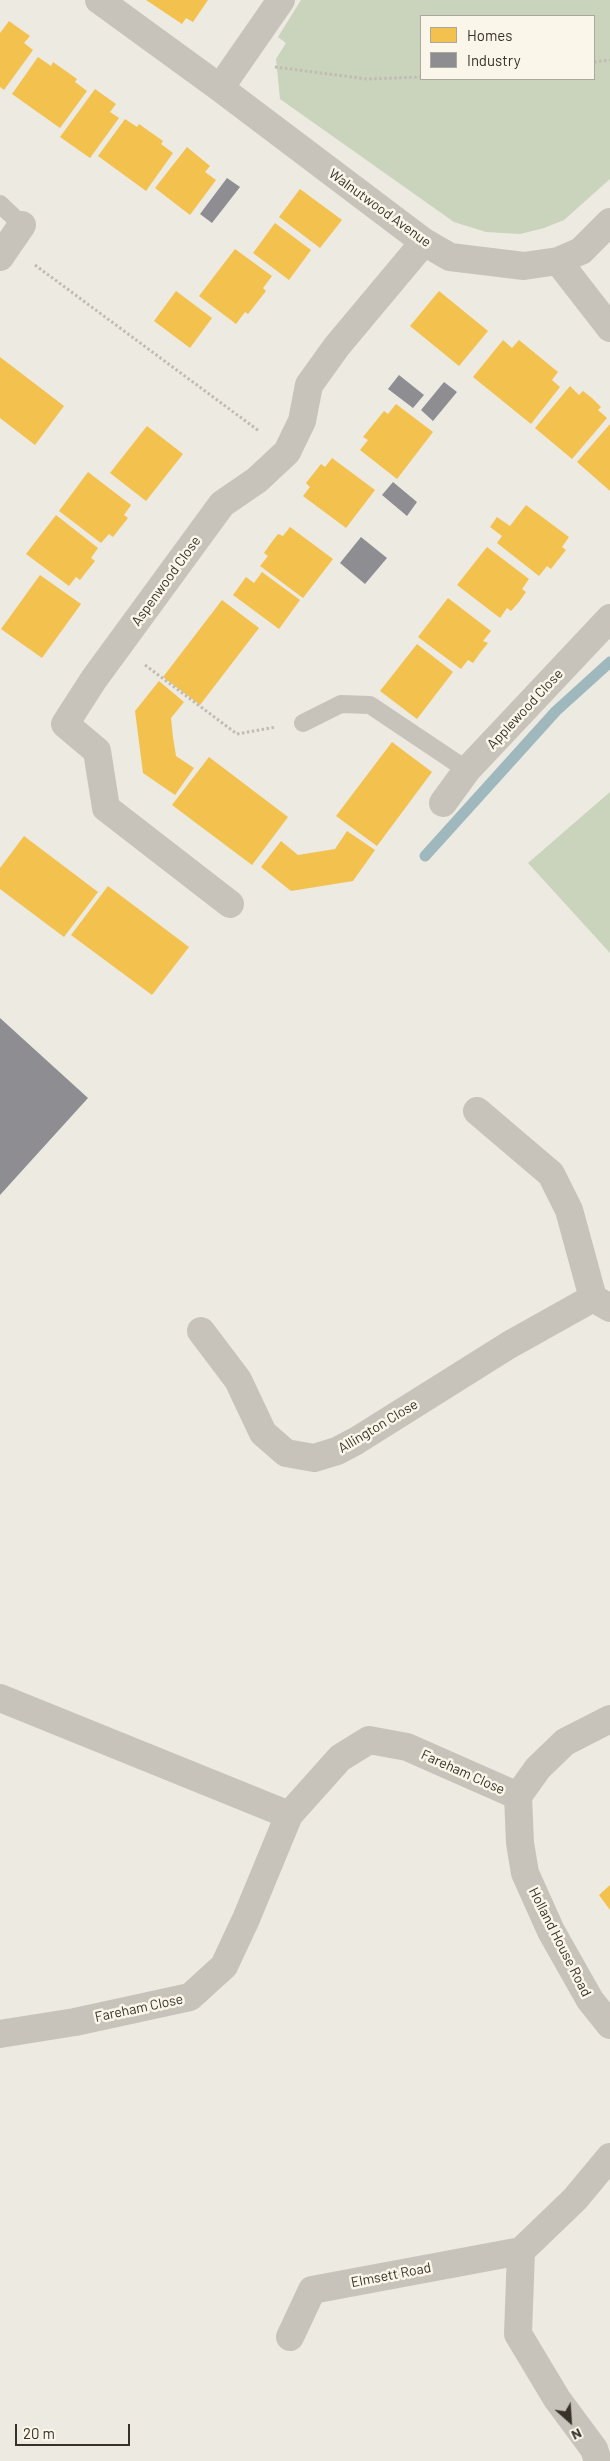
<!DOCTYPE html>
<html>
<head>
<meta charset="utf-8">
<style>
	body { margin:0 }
	#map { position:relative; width:610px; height:2461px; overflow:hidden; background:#edeae2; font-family:Barlow,sans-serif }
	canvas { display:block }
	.legend { position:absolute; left:420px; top:15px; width:175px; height:65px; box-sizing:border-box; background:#faf6e9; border:1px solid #aca79c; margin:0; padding:6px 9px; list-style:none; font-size:15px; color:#383129 }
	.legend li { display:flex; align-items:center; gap:10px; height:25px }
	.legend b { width:25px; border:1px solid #aca79c }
	.north { position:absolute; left:545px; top:2396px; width:50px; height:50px; -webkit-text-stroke:4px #faf6e9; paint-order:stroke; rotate:154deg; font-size:14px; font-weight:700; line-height:20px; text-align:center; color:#383129 }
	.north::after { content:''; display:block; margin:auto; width:18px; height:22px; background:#383129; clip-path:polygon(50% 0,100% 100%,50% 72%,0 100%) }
	.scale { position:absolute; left:15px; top:2424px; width:115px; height:22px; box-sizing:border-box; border:2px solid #383129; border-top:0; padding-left:6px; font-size:15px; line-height:18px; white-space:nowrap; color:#383129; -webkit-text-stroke:4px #faf6e9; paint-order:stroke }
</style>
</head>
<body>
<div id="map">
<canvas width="610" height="2461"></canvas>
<ul class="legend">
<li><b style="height:14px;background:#f2c14e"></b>Homes</li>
<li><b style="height:14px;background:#8d8d92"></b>Industry</li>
</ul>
<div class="north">N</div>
<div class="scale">20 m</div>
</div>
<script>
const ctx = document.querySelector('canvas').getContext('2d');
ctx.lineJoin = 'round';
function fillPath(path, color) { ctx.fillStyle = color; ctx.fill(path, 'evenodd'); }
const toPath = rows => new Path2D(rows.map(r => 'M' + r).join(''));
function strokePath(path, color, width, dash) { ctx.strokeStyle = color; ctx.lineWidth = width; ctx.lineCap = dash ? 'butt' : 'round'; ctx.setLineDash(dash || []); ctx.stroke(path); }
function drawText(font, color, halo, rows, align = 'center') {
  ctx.font = font + ' Barlow,sans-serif'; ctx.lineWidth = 5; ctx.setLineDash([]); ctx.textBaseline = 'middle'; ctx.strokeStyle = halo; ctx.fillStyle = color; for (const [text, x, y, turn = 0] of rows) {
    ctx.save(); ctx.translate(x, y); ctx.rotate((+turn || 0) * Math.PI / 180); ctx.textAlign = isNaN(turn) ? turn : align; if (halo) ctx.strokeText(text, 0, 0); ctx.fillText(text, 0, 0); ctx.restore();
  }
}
const green = toPath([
	[301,0,610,0,610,179,564,220,544,228,520,234,486,232,454,222,280,99,276,59,286,43,278,37],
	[594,16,594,79,421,79,421,16],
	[610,792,610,953,528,863]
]);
const homes = toPath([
	[146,0,208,0,193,22,186,18,182,24],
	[9,21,30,36,24,43,33,50,4,90,0,87,0,33],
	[38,57,51,66,53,62,77,79,75,82,87,91,60,128,12,94],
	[95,89,116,104,110,112,119,118,90,158,60,137],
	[125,119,137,127,139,124,163,141,161,144,173,153,146,191,98,156],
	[187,147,210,166,205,172,216,180,190,215,155,188],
	[300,189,342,220,320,248,279,217],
	[275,223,311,250,289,280,253,253],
	[235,249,272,276,263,288,266,291,248,314,245,312,236,324,199,296],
	[176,291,212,318,190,348,154,321],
	[439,291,488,331,459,366,410,326],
	[503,340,512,348,519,340,558,372,552,380,560,387,531,424,473,377],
	[0,357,64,406,35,445,0,418],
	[570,386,579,395,583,391,592,398,601,407,598,410,607,418,572,459,535,428],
	[396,404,433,432,397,479,360,450,368,440,363,437,384,411,388,414],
	[610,424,610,491,577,462],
	[147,426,183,454,146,501,110,473],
	[332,458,375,490,346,528,303,496,310,487,306,483,321,464,325,467],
	[88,472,131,505,124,515,128,518,120,528,113,537,109,534,101,543,59,511],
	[526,505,569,537,562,547,566,550,558,560,551,569,547,566,539,576,497,543,502,536,490,527,497,517,510,526],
	[56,515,98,548,91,558,95,561,87,571,80,580,76,577,69,586,26,554],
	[290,527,333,559,303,598,260,566,268,556,264,553,271,543,278,534,283,536],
	[487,547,529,579,522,589,526,592,519,602,511,611,507,608,500,618,457,585],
	[262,572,300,600,279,629,233,595,246,577,254,583],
	[40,575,81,604,42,658,1,629],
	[448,598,491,631,483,641,488,643,480,653,473,663,468,660,461,669,418,637],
	[222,600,259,628,200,705,163,677],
	[417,644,453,672,417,719,380,691],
	[159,681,184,702,171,718,173,737,176,756,194,768,175,795,143,773,135,711],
	[392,742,432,772,377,846,336,816],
	[209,757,288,817,252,865,172,805],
	[347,831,375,850,353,881,291,891,261,867,281,841,298,855,335,849],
	[24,836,98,892,64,937,0,889,0,868],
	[108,886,189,947,152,995,71,935],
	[610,1885,610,1910,599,1895]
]);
const industry = toPath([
	[227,178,240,187,212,223,200,214],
	[399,375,424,395,413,408,388,389],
	[444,382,457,392,433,421,421,410],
	[393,482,417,502,407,516,382,495],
	[361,537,387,558,365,584,340,563],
	[0,1018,88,1098,0,1195]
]);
const stream = toPath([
	[425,856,556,711,610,662]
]);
const path = toPath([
	[594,62,610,60],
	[275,67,367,79,421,77],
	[35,265,259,431],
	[145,665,237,734,276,727]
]);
const lane = toPath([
	[0,204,22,225],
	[303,723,341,704,370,705,467,770]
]);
const street = toPath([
	[99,0,220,88,424,242,450,257,524,266,558,261,581,251,610,222],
	[220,88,281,0],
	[0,257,22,225],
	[558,261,610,328],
	[443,803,467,770,610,618],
	[230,904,106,808,97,751,65,724,94,679,222,504,257,480,287,452,302,421,309,385,337,346,424,242],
	[477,1111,551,1174,569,1210,593,1298],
	[201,1331,238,1380,263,1433,286,1453,314,1458,337,1451,356,1441,509,1345,593,1298,610,1308],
	[0,1698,289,1815],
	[610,1719,565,1742,538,1768,518,1796,520,1843,525,1873,551,1931,590,2000,610,2025],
	[0,2034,75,2022,190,1997,224,1966,246,1919,289,1815,340,1758,369,1740,407,1747,518,1796],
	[290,2337,312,2290,521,2251],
	[598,2461,594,2449,557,2399,518,2334,521,2251,575,2199,610,2157]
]);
const streetNames = [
	["Walnutwood Avenue",380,208,36],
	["Aspenwood Close",166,581,-54],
	["Applewood Close",525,709,-47],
	["Allington Close",378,1426,-31],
	["Fareham Close",463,1772,24],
	["Holland House Road",560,1942,63],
	["Fareham Close",139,2008,-12],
	["Elmsett Road",391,2275,-11]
];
fillPath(green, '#cad3bc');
fillPath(homes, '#f2c14e');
fillPath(industry, '#8d8d92');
strokePath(stream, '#9eb8be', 11);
strokePath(path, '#c0bbb3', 3, [2.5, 2.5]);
strokePath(lane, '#c7c3bb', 18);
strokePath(street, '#c7c3bb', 28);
drawText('14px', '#383129', '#faf6e9', streetNames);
</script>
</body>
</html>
